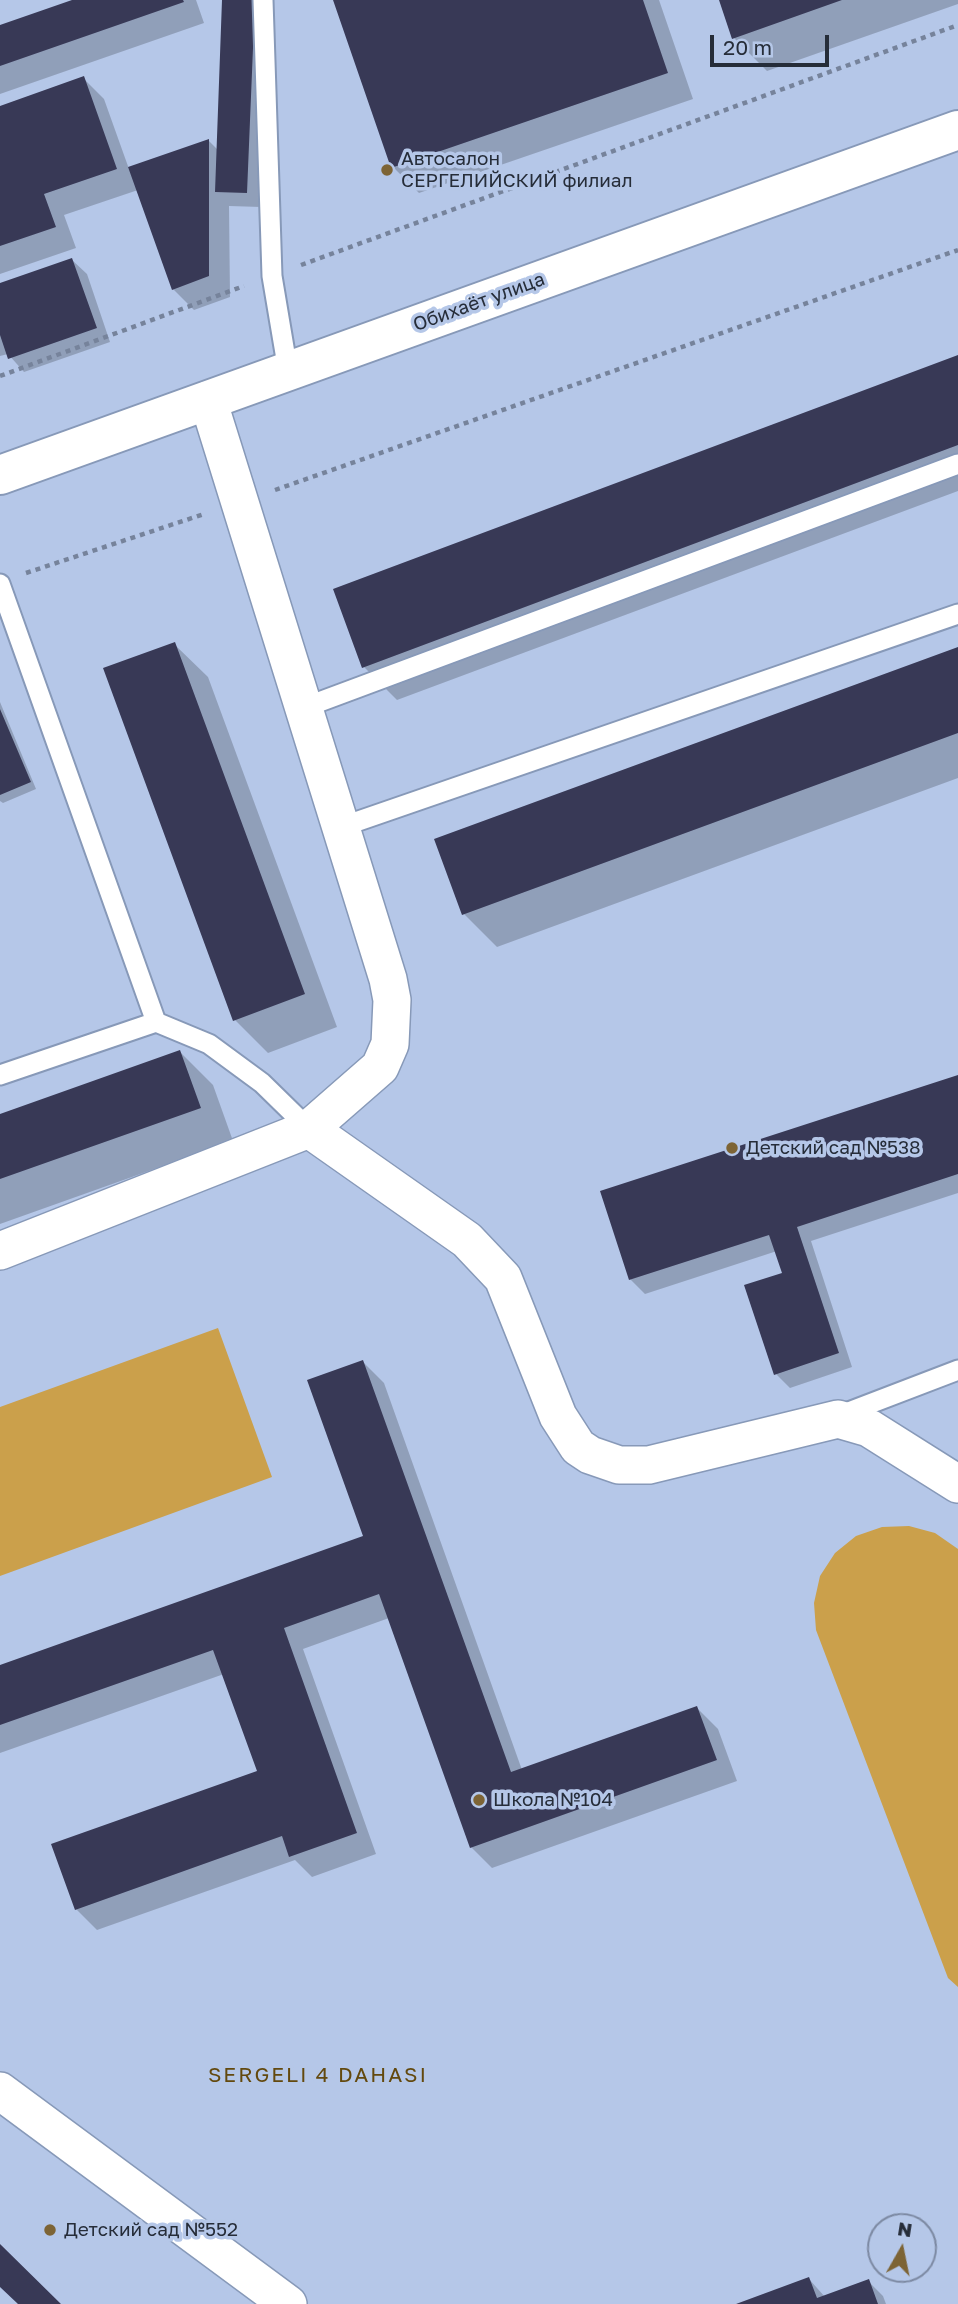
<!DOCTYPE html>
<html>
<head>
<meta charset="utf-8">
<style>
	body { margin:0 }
	#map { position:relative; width:958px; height:2304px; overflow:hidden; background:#b5c7e8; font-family:"Golos Text",sans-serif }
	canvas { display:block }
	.north { position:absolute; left:867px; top:2213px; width:70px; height:70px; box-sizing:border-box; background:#b5c7e8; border:2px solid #7c89a2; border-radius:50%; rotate:9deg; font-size:19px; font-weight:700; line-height:28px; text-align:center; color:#262d39 }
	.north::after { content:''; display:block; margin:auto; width:24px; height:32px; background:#7d6435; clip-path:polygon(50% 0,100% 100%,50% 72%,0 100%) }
	.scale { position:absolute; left:710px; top:35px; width:119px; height:32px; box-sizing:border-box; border:4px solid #262d39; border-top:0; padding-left:9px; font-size:21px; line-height:24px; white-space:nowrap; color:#262d39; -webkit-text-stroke:5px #b5c7e8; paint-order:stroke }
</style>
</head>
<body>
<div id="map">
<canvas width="958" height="2304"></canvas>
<div class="north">N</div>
<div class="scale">20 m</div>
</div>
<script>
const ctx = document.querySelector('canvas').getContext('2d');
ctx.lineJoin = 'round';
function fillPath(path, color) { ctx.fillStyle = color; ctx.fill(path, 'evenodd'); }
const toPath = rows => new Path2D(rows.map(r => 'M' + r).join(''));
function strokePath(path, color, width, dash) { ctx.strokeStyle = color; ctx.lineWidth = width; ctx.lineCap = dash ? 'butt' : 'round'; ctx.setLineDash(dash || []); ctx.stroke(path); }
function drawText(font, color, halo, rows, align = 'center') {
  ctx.font = font + ' "Golos Text",sans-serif'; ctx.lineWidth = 7; ctx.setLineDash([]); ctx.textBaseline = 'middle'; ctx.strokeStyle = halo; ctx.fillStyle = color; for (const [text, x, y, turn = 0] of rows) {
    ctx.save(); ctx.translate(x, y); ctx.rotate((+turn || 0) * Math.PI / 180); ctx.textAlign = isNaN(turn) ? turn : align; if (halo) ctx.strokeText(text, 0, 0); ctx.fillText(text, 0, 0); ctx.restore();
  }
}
const green = toPath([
	[218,1328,272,1477,0,1576,0,1407],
	[909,1526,935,1533,958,1549,958,1987,948,1978,816,1630,814,1603,820,1576,835,1553,856,1536,882,1527]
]);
const shadow = toPath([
	[77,0,196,0,204,23,0,94,0,27],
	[224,0,256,0,261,207,229,206,230,297,194,310,173,289,138,190,64,215,76,248,0,274,0,108,83,78,104,99,129,169,209,141,218,150],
	[335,0,659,0,693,99,419,193,393,167],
	[720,0,958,0,958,4,767,71,734,38],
	[72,260,87,274,110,342,24,372,8,354,0,356,0,285],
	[958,357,958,491,397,700,364,667],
	[174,644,208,677,337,1027,268,1053,235,1020],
	[958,649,958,778,497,947,464,914],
	[0,702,36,789,3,803,0,801],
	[180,1052,213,1085,233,1141,0,1224,0,1116],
	[958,1077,958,1193,811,1241,852,1367,790,1388,776,1374,784,1274,777,1251,645,1294,630,1279],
	[363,1362,384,1383,522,1770,697,1708,718,1729,737,1781,492,1868,471,1847,389,1618,303,1649,376,1854,312,1877,295,1860,97,1930,76,1909,259,1772,224,1674,0,1753,0,1667,366,1538],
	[809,2279,825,2297,868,2281,883,2296,886,2304,740,2304]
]);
const building = toPath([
	[72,0,183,0,184,2,0,66,0,25],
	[222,0,255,0,247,193,215,192],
	[333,0,643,0,668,73,391,168],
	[719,0,842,0,732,39],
	[84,76,117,169,44,194,56,227,0,246,0,106],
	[209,139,209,276,172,290,128,167],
	[72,258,97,328,8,359,0,335,0,283],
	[958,355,958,445,362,668,333,589],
	[175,642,305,994,233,1021,103,668],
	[958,647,958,733,462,915,434,839],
	[0,709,31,782,0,795],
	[180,1050,201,1108,0,1179,0,1114],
	[958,1075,958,1174,797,1227,839,1353,774,1375,744,1285,782,1273,769,1235,629,1280,600,1191],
	[363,1360,511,1772,697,1706,717,1760,470,1848,379,1594,284,1628,357,1833,289,1857,282,1836,75,1910,51,1844,257,1771,213,1650,0,1725,0,1665,363,1536,307,1380],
	[0,2244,61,2304,18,2304,0,2287],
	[809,2277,817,2298,869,2279,878,2304,736,2304]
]);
const path = toPath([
	[301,265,958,25],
	[0,376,244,286],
	[275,490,958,250],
	[26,573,204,514]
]);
const service = toPath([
	[263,0,272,276,288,371],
	[0,584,156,1022,209,1044,262,1083,309,1129],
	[303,708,958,464],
	[341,827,958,614],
	[0,1075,156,1022],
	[838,1416,958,1370]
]);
const minor = toPath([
	[309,1129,467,1240,503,1278,558,1416,578,1447,590,1455,619,1465,649,1465,838,1419,869,1428,958,1484],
	[0,1251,309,1129,380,1067,390,1044,392,1000,388,979,208,400],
	[0,2091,288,2304]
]);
const tertiary = toPath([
	[0,475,958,130]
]);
const markers = [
	[387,170,7,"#7d6435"],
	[732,1148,7,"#7d6435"],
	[479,1800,7,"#7d6435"],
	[50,2230,7,"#7d6435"]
];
const poiNames = [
	["Автосалон",401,159],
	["СЕРГЕЛИЙСКИЙ филиал",401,181],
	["Детский сад №538",746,1148],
	["Школа №104",493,1800],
	["Детский сад №552",64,2230]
];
const streetNames = [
	["Обихаёт улица",479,302,-20]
];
const neighbourhoodNames = [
	["SERGELI 4 DAHASI",318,2075]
];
fillPath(green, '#cba04b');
fillPath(shadow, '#0003');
fillPath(building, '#383956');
strokePath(service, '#8799b8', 23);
strokePath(minor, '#8799b8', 40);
strokePath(tertiary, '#8799b8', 42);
strokePath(path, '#76839b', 4.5, [5, 5]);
strokePath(service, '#fff', 19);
strokePath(minor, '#fff', 37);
strokePath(tertiary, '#fff', 38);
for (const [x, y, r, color] of markers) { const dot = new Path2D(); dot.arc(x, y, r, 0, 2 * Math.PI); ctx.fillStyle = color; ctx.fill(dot); strokePath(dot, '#b5c7e8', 2.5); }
drawText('19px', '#262d39', '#b5c7e8', poiNames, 'left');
drawText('19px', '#262d39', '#b5c7e8', streetNames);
ctx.letterSpacing = '2px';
drawText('21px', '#63490e', '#b5c7e8', neighbourhoodNames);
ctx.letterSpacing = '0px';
</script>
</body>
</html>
